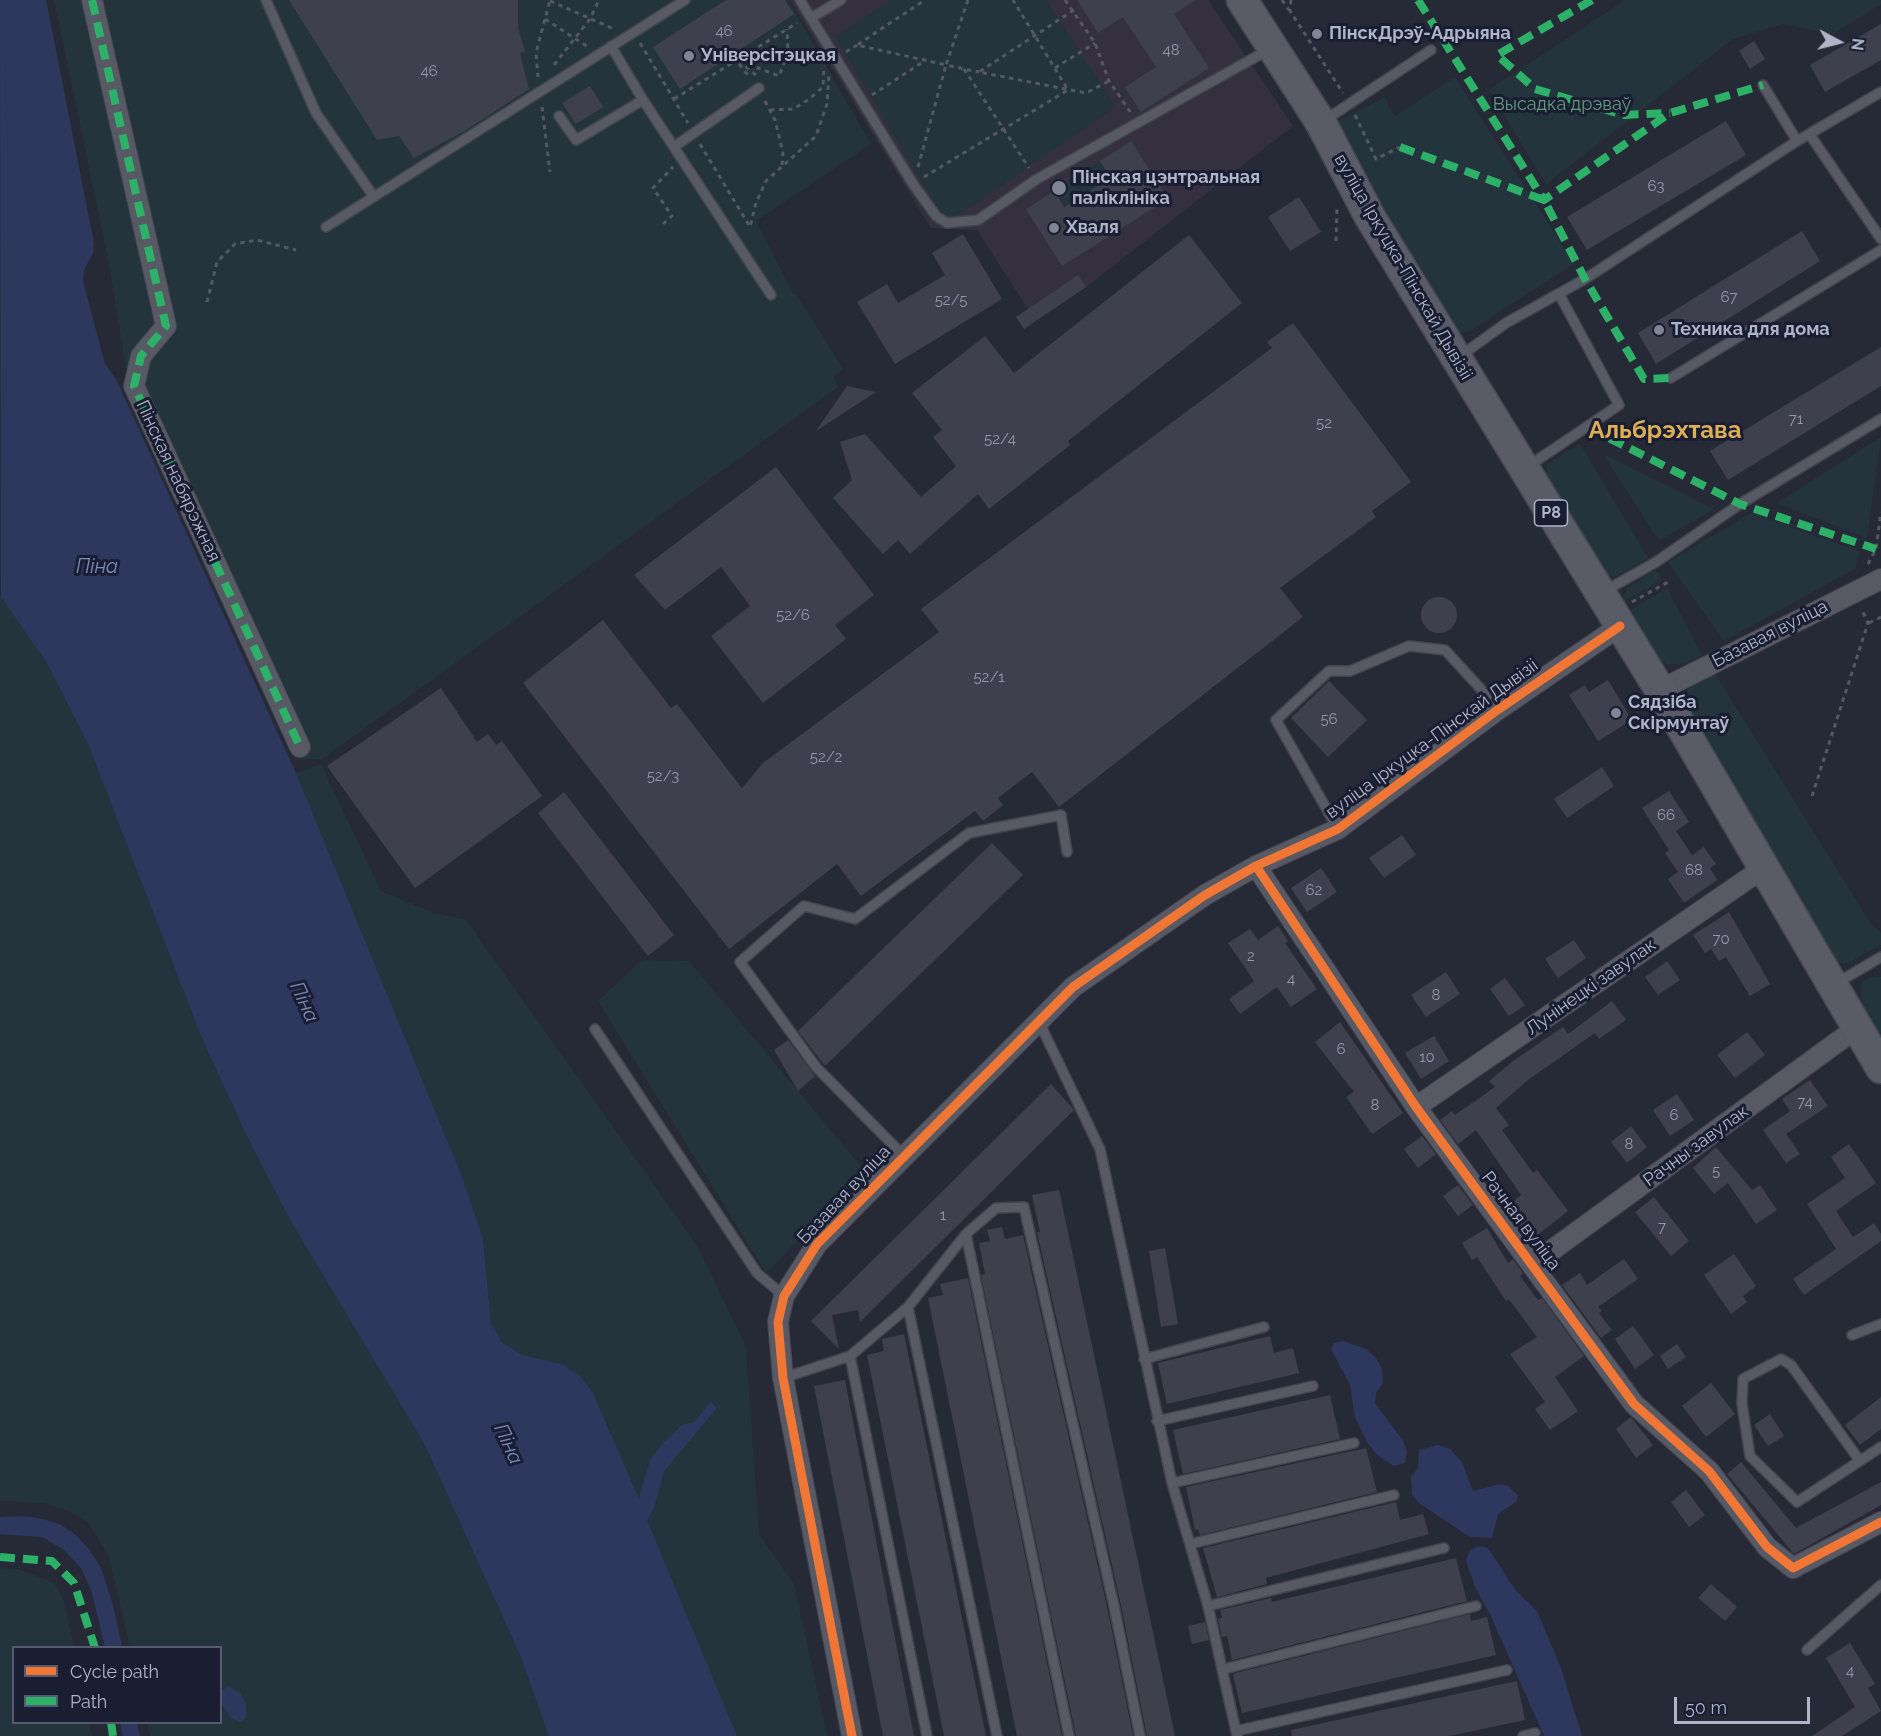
<!DOCTYPE html>
<html>
<head>
<meta charset="utf-8">
<style>
	body { margin:0 }
	#map { position:relative; width:1881px; height:1736px; overflow:hidden; background:#262a37; font-family:Raleway,sans-serif }
	canvas { display:block }
	.legend { position:absolute; left:12px; top:1646px; width:210px; height:78px; box-sizing:border-box; background:#1a1e32; border:2px solid #565a6e; margin:0; padding:8px 10px; list-style:none; font-size:18px; color:#b0b4c9 }
	.legend li { display:flex; align-items:center; gap:12px; height:30px }
	.legend b { width:30px; border:2px solid #565a6e }
	.north { position:absolute; left:1809px; top:12px; width:60px; height:60px; -webkit-text-stroke:4px #1a1e32; paint-order:stroke; rotate:97deg; font-size:16px; font-weight:700; line-height:24px; text-align:center; color:#b0b4c9 }
	.north::after { content:''; display:block; margin:auto; width:21px; height:27px; background:#b0b4c9; clip-path:polygon(50% 0,100% 100%,50% 72%,0 100%) }
	.scale { position:absolute; left:1674px; top:1697px; width:136px; height:27px; box-sizing:border-box; border:3px solid #b0b4c9; border-top:0; padding-left:8px; font-size:18px; line-height:21px; white-space:nowrap; color:#b0b4c9; -webkit-text-stroke:4px #1a1e32; paint-order:stroke }
</style>
</head>
<body>
<div id="map">
<canvas width="1881" height="1736"></canvas>
<ul class="legend">
<li><b style="height:8px;background:#f07635"></b>Cycle path</li>
<li><b style="height:8px;background:#2db169"></b>Path</li>
</ul>
<div class="north">N</div>
<div class="scale">50 m</div>
</div>
<script>
const ctx = document.querySelector('canvas').getContext('2d');
ctx.lineJoin = 'round';
function fillPath(path, color) { ctx.fillStyle = color; ctx.fill(path, 'evenodd'); }
const toPath = rows => new Path2D(rows.map(r => 'M' + r).join(''));
function strokePath(path, color, width, dash) { ctx.strokeStyle = color; ctx.lineWidth = width; ctx.lineCap = dash ? 'butt' : 'round'; ctx.setLineDash(dash || []); ctx.stroke(path); }
function drawText(font, color, halo, rows, align = 'center') {
  ctx.font = font + ' Raleway,sans-serif'; ctx.lineWidth = 6; ctx.setLineDash([]); ctx.textBaseline = 'middle'; ctx.strokeStyle = halo; ctx.fillStyle = color; for (const [text, x, y, turn = 0] of rows) {
    ctx.save(); ctx.translate(x, y); ctx.rotate((+turn || 0) * Math.PI / 180); ctx.textAlign = isNaN(turn) ? turn : align; if (halo) ctx.strokeText(text, 0, 0); ctx.fillText(text, 0, 0); ctx.restore();
  }
}
const medical = toPath([
	[790,0,1208,0,1293,126,1086,287,1024,329,1016,317,1028,309,977,230,931,228]
]);
const green = toPath([
	[54,0,788,0,871,144,756,221,794,295,796,294,843,369,834,376,838,387,322,759,296,759,130,393,109,263],
	[892,0,1046,0,1116,107,947,223,835,37],
	[1625,0,1881,0,1881,4,1833,34,1783,24,1733,39,1546,184,1489,90],
	[1455,77,1574,264,1468,332,1462,333,1455,331,1334,123,1385,97,1394,117],
	[1100,161,1110,178,1064,207,1054,191],
	[1881,437,1867,538,1777,503],
	[1580,444,1648,558,1616,576,1607,575,1546,474,1547,464],
	[1603,454,1714,509,1659,541],
	[1752,513,1859,551,1856,568,1724,641,1668,562],
	[1656,570,1661,580,1624,601,1623,597,1627,588],
	[1667,588,1702,655,1684,664,1667,664,1656,658,1628,612],
	[0,594,47,663,88,744,203,1041,246,1134,290,1220,425,1445,520,1655,549,1736,150,1736,147,1723,220,1722,220,1648,130,1647,109,1557,88,1522,66,1510,43,1503,0,1501],
	[1714,672,1871,924,1881,933,1881,945,1848,963,1839,963,1834,959,1690,711,1685,699,1688,688],
	[321,764,381,891,431,912,466,920,698,1247,746,1347,759,1535,794,1584,827,1736,737,1736,603,1415,579,1375,562,1364,522,1355,502,1342,491,1323,483,1239,461,1174,296,773],
	[642,960,689,961,865,1171,766,1273,598,1001],
	[1874,976,1881,977,1881,1037,1860,998,1862,982],
	[0,1568,19,1569,54,1583,63,1598,74,1647,14,1648,14,1722,89,1723,92,1736,0,1736]
]);
const water = toPath([
	[0,0,46,0,94,243,93,253,84,270,83,281,105,364,116,379,296,773,461,1174,483,1239,491,1323,502,1342,522,1355,562,1364,579,1375,593,1393,639,1499,650,1460,661,1445,682,1425,694,1422,711,1402,717,1408,664,1471,654,1508,647,1520,737,1736,549,1736,520,1655,425,1445,290,1220,246,1134,203,1041,88,744,47,663,1,597],
	[1343,1341,1366,1349,1376,1358,1382,1369,1383,1383,1376,1393,1375,1403,1404,1442,1407,1453,1405,1463,1394,1466,1377,1455,1367,1442,1355,1417,1350,1385,1331,1349,1334,1343],
	[1438,1445,1450,1449,1462,1462,1473,1491,1500,1484,1508,1486,1518,1496,1516,1502,1498,1514,1492,1538,1470,1537,1419,1503,1412,1494,1411,1477,1418,1468,1419,1450],
	[23,1516,43,1519,61,1525,76,1535,89,1549,101,1568,113,1605,122,1647,105,1647,91,1590,81,1568,63,1549,42,1537,0,1534,0,1517],
	[1478,1546,1486,1547,1490,1551,1516,1591,1537,1611,1561,1668,1582,1736,1544,1736,1490,1614,1476,1589,1466,1561,1470,1550],
	[229,1686,241,1694,246,1704,246,1717,240,1722,231,1718,221,1703,221,1691],
	[120,1723,137,1723,140,1736,123,1736]
]);
const building = toPath([
	[289,0,518,0,518,28,525,52,520,53,529,89,463,132,414,158,399,136,377,140],
	[726,0,785,0,794,14,680,89,653,47],
	[1077,0,1195,0,1174,14,1209,68,1141,112,1125,87,1156,67,1123,17,1098,33],
	[1881,24,1881,60,1825,92,1810,65],
	[1754,41,1765,59,1750,69,1739,51],
	[590,86,603,107,576,124,562,103],
	[1726,121,1746,155,1587,250,1567,217],
	[1131,141,1168,199,1062,266,1026,209,1054,191,1064,207,1110,178,1100,161],
	[1299,197,1321,232,1290,251,1268,217],
	[1802,231,1820,261,1656,364,1638,333],
	[963,234,1002,299,895,364,857,302,887,284,898,303,945,275,932,253],
	[1189,235,1242,303,1068,441,1070,445,989,509,978,494,910,554,898,540,883,554,833,498,852,480,840,442,865,434,921,497,956,466,933,437,942,430,912,393,985,336,1014,373],
	[1078,275,1086,287,1024,329,1016,317],
	[1293,323,1411,482,1372,511,1376,517,1280,588,1303,617,1059,807,1032,772,998,798,1003,805,983,821,975,811,861,896,837,864,729,949,523,683,603,620,671,708,677,704,742,788,763,763,939,632,921,609,1272,348,1267,342],
	[1881,347,1881,386,1728,480,1710,451],
	[847,386,876,392,816,431],
	[776,467,874,595,835,625,846,639,763,703,711,636,750,606,721,567,665,610,634,575],
	'1421 615a18 18 0 1 1 36 0a18 18 0 1 1-36 0Z',
	[1608,680,1632,720,1598,741,1569,695,1585,685,1589,692],
	[1329,681,1367,720,1328,757,1291,718],
	[441,688,477,742,488,734,496,745,502,741,542,796,415,888,327,766],
	[1602,767,1614,786,1567,818,1554,799],
	[1669,791,1689,822,1676,831,1692,855,1704,847,1716,864,1710,868,1717,880,1684,903,1668,879,1678,872,1665,853,1669,850,1642,808],
	[564,792,674,935,648,956,538,813],
	[1402,835,1416,855,1384,878,1369,858],
	[992,843,1023,875,825,1066,798,1031],
	[1321,868,1337,892,1307,912,1291,888],
	[1729,912,1770,984,1750,996,1726,957,1719,961,1711,949,1705,953,1693,935],
	[1278,926,1288,941,1285,943,1317,989,1291,1007,1277,987,1240,1014,1229,999,1254,981,1228,943,1250,929,1258,940],
	[1574,940,1586,958,1558,978,1545,959],
	[1667,961,1680,980,1658,995,1645,977],
	[1446,972,1460,994,1426,1017,1411,995],
	[1505,978,1525,1005,1509,1016,1490,989],
	[1612,1001,1626,1020,1599,1039,1595,1033,1528,1080,1496,1108,1509,1125,1502,1130,1533,1173,1537,1170,1568,1211,1531,1240,1509,1210,1509,1205,1521,1195,1476,1130,1458,1144,1440,1120,1452,1111,1455,1115,1495,1087,1489,1081,1513,1061,1563,1027,1568,1034],
	[1340,1022,1403,1113,1372,1134,1346,1097,1354,1092,1315,1042],
	[1747,1032,1765,1055,1735,1078,1717,1055],
	[1434,1036,1449,1061,1421,1079,1405,1053],
	[788,1040,815,1076,798,1091,774,1050],
	[1810,1080,1828,1106,1786,1134,1800,1154,1786,1163,1763,1130,1790,1111,1782,1099],
	[1051,1084,1074,1110,860,1322,858,1310,832,1315,839,1349,811,1321],
	[1677,1094,1694,1120,1670,1136,1653,1110],
	[1631,1126,1647,1147,1627,1163,1611,1142],
	[1422,1136,1436,1154,1418,1168,1404,1149],
	[1849,1144,1876,1183,1836,1211,1853,1237,1874,1223,1881,1234,1881,1241,1804,1295,1793,1279,1836,1249,1807,1204,1845,1178,1831,1157],
	[1716,1147,1752,1190,1760,1185,1777,1210,1756,1224,1728,1183,1714,1194,1693,1168],
	[1458,1185,1473,1205,1458,1216,1443,1196],
	[1059,1190,1175,1736,1147,1736,1121,1605,1037,1232,1040,1232,1032,1195],
	[1654,1197,1689,1241,1671,1256,1635,1212],
	[1002,1227,1005,1239,1023,1235,1107,1607,1133,1736,1076,1736,981,1275,985,1274,979,1243,990,1241,987,1230],
	[1487,1228,1508,1263,1513,1259,1523,1273,1520,1276,1538,1300,1542,1298,1584,1356,1555,1377,1578,1411,1550,1430,1535,1409,1545,1402,1510,1354,1537,1337,1509,1299,1506,1301,1477,1257,1472,1260,1462,1243],
	[1165,1248,1178,1324,1161,1327,1149,1251],
	[1734,1254,1756,1286,1743,1296,1747,1302,1731,1314,1704,1275],
	[1624,1259,1638,1279,1598,1307,1602,1311,1599,1313,1612,1330,1601,1338,1562,1285,1580,1273,1587,1285],
	[968,1278,1062,1736,1017,1736,928,1298,943,1295,940,1284],
	[1633,1326,1654,1355,1635,1369,1615,1339],
	[904,1334,986,1736,944,1736,867,1355,884,1351,882,1339],
	[1270,1336,1274,1353,1293,1348,1299,1373,1167,1404,1158,1363],
	[1677,1344,1686,1357,1668,1369,1660,1356],
	[845,1380,914,1736,883,1736,814,1386],
	[1711,1383,1735,1414,1706,1437,1682,1406],
	[1330,1395,1340,1439,1183,1474,1173,1430],
	[1881,1397,1881,1429,1860,1445,1845,1425],
	[1770,1414,1784,1436,1768,1446,1754,1425],
	[1631,1417,1653,1445,1636,1458,1616,1429],
	[1366,1448,1377,1492,1200,1535,1198,1529,1195,1530,1186,1487],
	[1741,1462,1796,1528,1881,1482,1881,1505,1794,1554,1727,1474],
	[1686,1490,1705,1515,1689,1527,1671,1502],
	[1396,1502,1400,1520,1423,1514,1429,1534,1266,1578,1267,1584,1217,1597,1203,1548],
	[1456,1558,1467,1601,1232,1660,1227,1636,1222,1637,1218,1619,1222,1618,1220,1610,1271,1598,1272,1602],
	[1711,1584,1737,1607,1725,1621,1698,1598],
	[1470,1614,1471,1621,1487,1617,1496,1655,1242,1713,1233,1675,1236,1673],
	[1205,1622,1209,1640,1192,1644,1188,1626],
	[1850,1643,1875,1684,1868,1688,1881,1711,1842,1736,1812,1736,1855,1707,1826,1658],
	[1517,1681,1525,1720,1449,1736,1292,1736,1291,1730]
]);
const path = toPath([
	[968,0,946,65,979,72],
	[1065,0,1095,43,1109,81,1131,113],
	[1282,0,1289,10],
	[1291,0,1290,11,1343,93],
	[550,1,614,29],
	[1074,10,979,72,1086,93,1109,81],
	[545,19,588,47],
	[640,43,688,123],
	[846,52,857,45],
	[739,64,750,78],
	[554,65,590,19,599,0],
	[1055,68,1095,43],
	[964,69,1029,168],
	[756,75,737,60,779,76,788,53,787,29],
	[538,77,536,53,550,0],
	[872,95,926,60],
	[674,99,797,23],
	[765,101,775,120,783,153,782,166],
	[542,107,550,172],
	[770,110,793,109,808,100,823,87,824,66],
	[1355,115,1376,159,1400,147],
	[700,144,750,227,756,203,766,181,816,136,827,104,829,75],
	[918,167,946,65,857,45,925,0],
	[924,177,1068,90,1013,0],
	[663,224,672,216,653,188,673,167],
	[1336,241,1337,206],
	[207,302,217,262,235,244,257,240,296,250],
	[1868,564,1876,549,1881,512],
	[1632,602,1670,581],
	[1869,623,1881,617],
	[1812,796,1868,623,1862,610]
]);
const lane = toPath([
	[266,0,316,113,374,197],
	[800,0,913,184,936,216,947,223,978,220,1037,179,1270,49],
	[811,18,841,0],
	[611,46,643,100,771,295],
	[1763,85,1797,141],
	[559,116,576,140,643,100],
	[1325,120,1431,50],
	[1810,135,1881,239],
	[675,146,759,88],
	[326,227,685,0],
	[1459,357,1506,323,1585,279,1797,141,1881,92],
	[1671,378,1881,250],
	[1527,467,1619,405,1559,294],
	[1603,592,1656,562,1740,504,1881,419],
	[1338,829,1276,720,1329,671,1350,671,1409,646,1445,650,1480,688,1496,711],
	[1835,984,1881,957],
	[1039,1022,1100,1149,1172,1483,1208,1606,1237,1736],
	[595,1029,757,1273,784,1296],
	[903,1155,816,1067,740,962,804,906,855,919,969,833,1061,815,1067,852],
	[966,1234,1069,1736],
	[908,1307,997,1736],
	[1852,1335,1881,1324],
	[850,1356,927,1736],
	[1144,1359,1264,1327],
	[783,1378,850,1356,908,1307,966,1234,996,1208,1024,1207,1114,1606,1140,1736],
	[1157,1421,1313,1386],
	[1860,1461,1791,1365,1781,1359,1743,1379,1742,1404,1750,1456,1797,1502,1881,1447],
	[1172,1483,1354,1443],
	[1190,1544,1394,1495],
	[1208,1606,1444,1548],
	[1807,1650,1881,1585],
	[1224,1669,1476,1606],
	[1236,1731,1507,1670],
	[1523,1736,1535,1733]
]);
const street = toPath([
	[92,0,166,326,141,356,134,386,300,747],
	[1660,690,1881,579],
	[1256,866,1416,1107,1634,1404,1709,1471,1767,1547,1793,1568,1881,1522],
	[1416,1107,1765,867],
	[1533,1264,1858,1027],
	[852,1736,783,1378,778,1322,784,1296,817,1244,1073,987,1205,895,1256,866,1338,829,1496,711,1620,626]
]);
const primary = toPath([
	[1242,0,1321,123,1370,217,1660,690,1881,1068]
]);
const quiet = toPath([
	[92,0,166,326,141,356,134,386,300,747],
	[1418,0,1544,200,1670,113,1763,85],
	[1592,0,1497,55,1535,89,1624,115,1670,113],
	[1400,147,1544,200,1585,279,1644,379,1671,378],
	[1595,422,1601,434,1740,504,1876,549],
	[0,1557,52,1561,74,1583,95,1648],
	[111,1722,113,1736]
]);
const cycleway = toPath([
	[1256,866,1416,1107,1634,1404,1709,1471,1767,1547,1793,1568,1881,1522],
	[852,1736,783,1378,778,1322,784,1296,817,1244,1073,987,1205,895,1256,866,1338,829,1496,711,1620,626]
]);
const markers = [
	[1317,34,6,"#808496"],
	[689,56,6,"#808496"],
	[1059,188,8,"#808496"],
	[1054,228,6,"#808496"],
	[1659,330,6,"#808496"],
	[1616,713,6,"#808496"]
];
const numberNames = [
	["46",724,31],
	["48",1171,50],
	["46",429,71],
	["63",1656,186],
	["67",1729,297],
	["52/5",951,300],
	["71",1796,419],
	["52",1324,423],
	["52/4",1000,439],
	["52/6",793,615],
	["52/1",989,677],
	["56",1329,719],
	["52/2",826,757],
	["52/3",663,776],
	["66",1666,815],
	["68",1694,870],
	["62",1314,890],
	["70",1721,939],
	["2",1251,956],
	["4",1291,979],
	["8",1436,995],
	["6",1341,1049],
	["10",1427,1057],
	["74",1805,1102],
	["8",1375,1105],
	["6",1674,1115],
	["8",1629,1144],
	["5",1716,1171],
	["1",943,1215],
	["7",1662,1227],
	["4",1850,1671]
];
const shields = [
	[1551,513,33]
];
const shieldNames = [
	["Р8",1551,513]
];
const poiNames = [
	["ПінскДрэў-Адрыяна",1329,34],
	["Універсітэцкая",701,56],
	["Пінская цэнтральная",1072,178],
	["паліклініка",1072,199],
	["Хваля",1066,228],
	["Техника для дома",1671,330],
	["Сядзіба",1628,703],
	["Скірмунтаў",1628,724]
];
const parkNames = [
	["Высадка дрэваў",1562,105]
];
const streetNames = [
	["вуліца Іркуцка-Пінскай Дывізіі",1403,267,60],
	["Пінская набярэжная",178,481,65],
	["Базавая вуліца",1770,634,-27],
	["вуліца Іркуцка-Пінскай Дывізіі",1432,739,-36],
	["Лунінецкі завулак",1591,987,-35],
	["Рачны завулак",1696,1146,-36],
	["Базавая вуліца",844,1195,-47],
	["Рачная вуліца",1521,1221,53]
];
const waterNames = [
	["Піна",97,567],
	["Піна",304,1002,65],
	["Піна",508,1444,65]
];
const districtNames = [
	["Альбрэхтава",1665,431]
];
fillPath(medical, '#343040');
fillPath(green, '#23343d');
fillPath(water, '#2e385e');
fillPath(building, '#3e414d');
strokePath(lane, '#42444e', 12);
strokePath(street, '#42444e', 22);
strokePath(primary, '#444753', 33);
strokePath(path, '#545862', 3, [4.5, 4.5]);
strokePath(lane, '#575964', 9);
strokePath(street, '#575964', 20);
strokePath(primary, '#595b67', 30);
strokePath(quiet, '#2db169', 8, [15, 8]);
strokePath(cycleway, '#f07635', 9);
for (const [x, y, r, color] of markers) { const dot = new Path2D(); dot.arc(x, y, r, 0, 2 * Math.PI); ctx.fillStyle = color; ctx.fill(dot); strokePath(dot, '#1a1e32', 2); }
drawText('15px', '#9497aa', null, numberNames);
for (const [x, y, w] of shields) { const box = new Path2D(); box.roundRect(x - w / 2, y - 13, w, 26, 4.5); ctx.fillStyle = '#1a1e32'; ctx.fill(box); strokePath(box, '#b0b4c9', 1.5); }
drawText('bold 16px', '#b0b4c9', null, shieldNames);
drawText('bold 18px', '#b0b4c9', '#1a1e32', poiNames, 'left');
drawText('18px', '#649c7d', '#1a1e32', parkNames);
drawText('18px', '#b0b4c9', '#1a1e32', streetNames);
drawText('italic 20px', '#7c89b8', '#1a1e32', waterNames);
drawText('bold 24px', '#deae56', '#1a1e32', districtNames);
</script>
</body>
</html>
